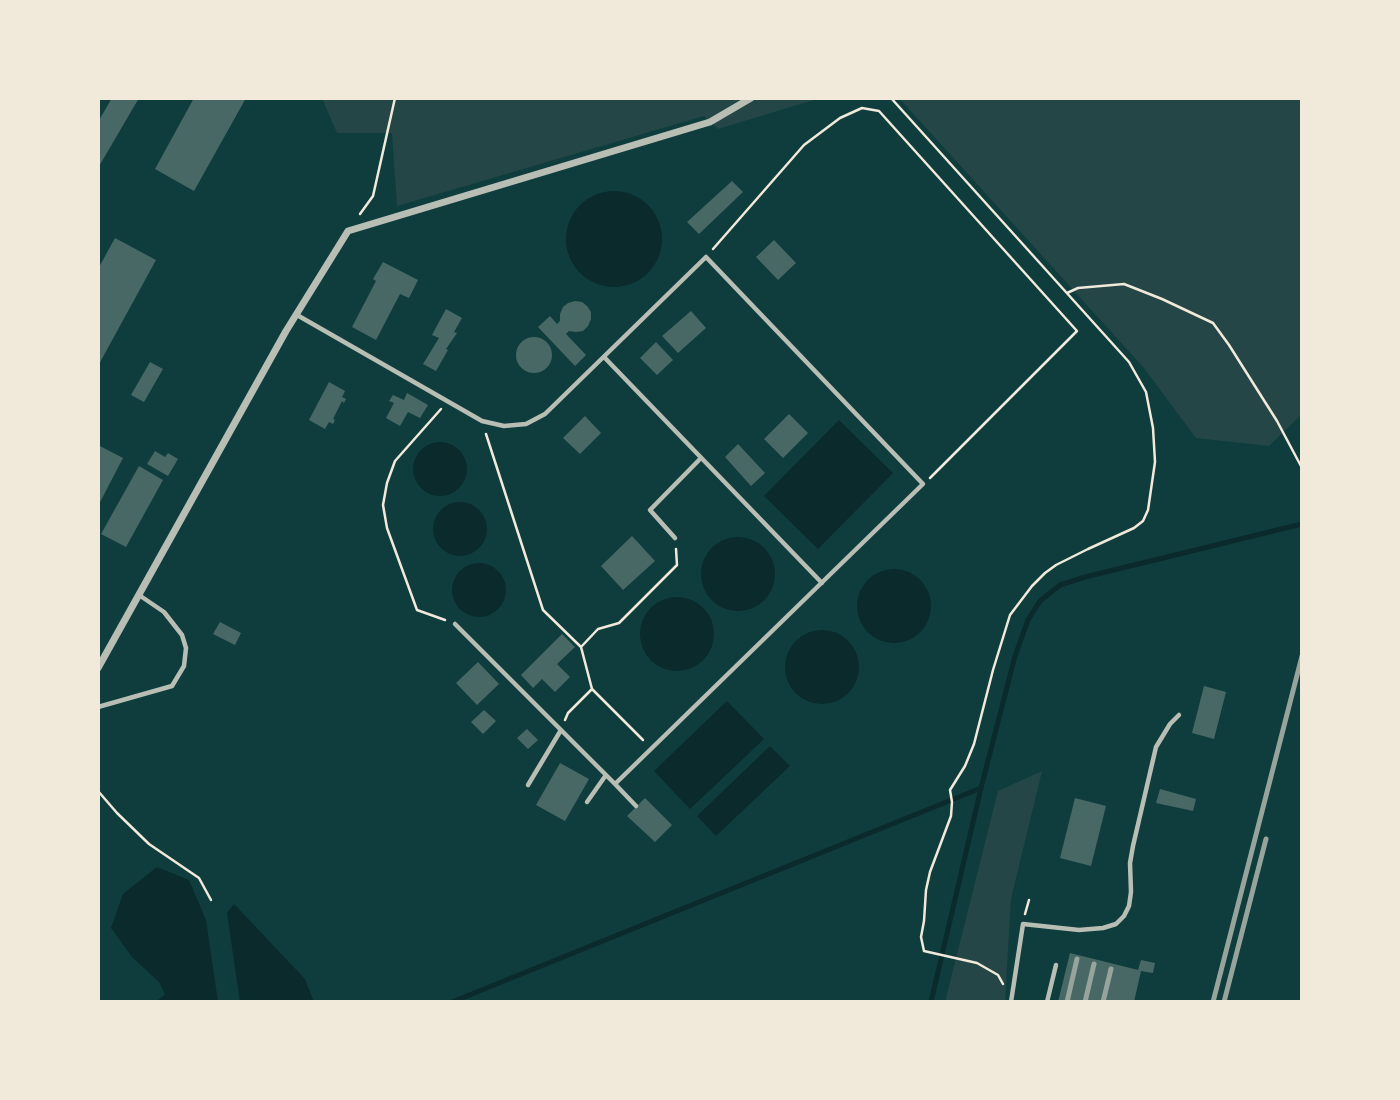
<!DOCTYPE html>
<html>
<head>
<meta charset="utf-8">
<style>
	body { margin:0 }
	#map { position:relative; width:1400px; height:1100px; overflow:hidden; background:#0f3d3e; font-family:"Public Sans",sans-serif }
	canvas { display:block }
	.frame { position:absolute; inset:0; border:100px solid #f1e9da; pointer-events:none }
</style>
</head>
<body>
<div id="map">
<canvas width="1400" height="1100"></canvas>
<div class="frame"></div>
</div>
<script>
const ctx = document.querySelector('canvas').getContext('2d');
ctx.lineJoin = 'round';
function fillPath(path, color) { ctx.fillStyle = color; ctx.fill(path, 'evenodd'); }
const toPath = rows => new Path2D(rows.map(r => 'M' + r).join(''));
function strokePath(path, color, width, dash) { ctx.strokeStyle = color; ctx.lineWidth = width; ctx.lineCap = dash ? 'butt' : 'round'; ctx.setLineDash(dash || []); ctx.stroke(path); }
const green = toPath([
	[322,98,820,98,718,129,704,116,397,206,392,133,337,133],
	[899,98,1302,98,1302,414,1269,446,1196,438,1144,368],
	[1042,771,1011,899,1005,1002,945,1002,998,791]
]);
const water = toPath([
	'566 239a48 48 0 1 1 96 0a48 48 0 1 1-96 0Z',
	[839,420,893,473,818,549,764,496],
	'413 469a27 27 0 1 1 54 0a27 27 0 1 1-54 0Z',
	'433 529a27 27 0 1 1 54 0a27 27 0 1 1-54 0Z',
	'701 574a37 37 0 1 1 74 0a37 37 0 1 1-74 0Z',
	'452 590a27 27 0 1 1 54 0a27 27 0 1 1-54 0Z',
	'857 606a37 37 0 1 1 74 0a37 37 0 1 1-74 0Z',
	'640 634a37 37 0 1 1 74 0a37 37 0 1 1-74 0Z',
	'785 667a37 37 0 1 1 74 0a37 37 0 1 1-74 0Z',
	[727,701,764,739,690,809,654,771],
	[770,746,790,766,716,836,697,816],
	[157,867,189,880,206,920,218,1002,156,1002,165,994,159,982,132,957,111,928,123,894],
	[234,904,305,979,314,1002,240,1002,227,913]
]);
const stream = toPath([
	[452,1002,981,788],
	[931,1002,981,788,1015,656,1028,620,1040,601,1060,585,1085,577,1302,524]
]);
const building = toPath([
	[112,98,139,98,98,168,98,122],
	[194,98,246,98,194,191,155,169],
	[732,181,743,192,699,234,687,222],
	[115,238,156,260,98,366,98,269],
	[774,240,796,263,778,280,756,257],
	[383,262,418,280,409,298,400,294,376,340,352,327,376,281,373,279],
	[575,301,582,302,587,306,591,312,591,319,588,326,583,331,576,332,569,331,566,334,586,355,575,366,538,327,550,316,557,324,560,321,560,314,563,307,568,303],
	[446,309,462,318,454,332,457,333,446,349,448,350,436,371,423,364,439,338,432,335],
	[691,311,706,328,678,353,662,336],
	'516 355a18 18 0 1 1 36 0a18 18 0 1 1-36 0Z',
	[656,342,673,360,657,375,640,358],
	[150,362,163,369,144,402,131,395],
	[329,382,345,391,342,397,346,399,344,403,342,401,333,419,335,420,333,424,329,422,325,429,309,420],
	[407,393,428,405,420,418,408,412,400,426,386,418,394,403,389,401,393,395,404,400],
	[789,414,808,433,783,458,764,439],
	[585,416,601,433,580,454,563,438],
	[738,444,765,473,751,486,725,457],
	[98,445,123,458,98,506],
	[155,451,165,457,168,453,178,459,168,476,147,464],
	[139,466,163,480,126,547,101,534],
	[632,536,655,561,623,590,601,566],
	[220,622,241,633,235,645,213,634],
	[562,634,575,647,557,664,570,677,555,692,542,679,533,688,521,675],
	[478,662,499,684,477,705,456,683],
	[1204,686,1226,692,1214,739,1192,733],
	[484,710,496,721,483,734,471,722],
	[527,729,538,740,528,749,517,738],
	[560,763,589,779,565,821,536,805],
	[1160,789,1196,799,1193,811,1156,803],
	[645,798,672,825,655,842,627,816],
	[1075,798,1106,806,1091,866,1060,858],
	[1070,953,1138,970,1141,960,1155,963,1153,973,1141,971,1134,1002,1058,1002]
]);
const path = toPath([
	[891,98,1129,362,1146,392,1153,428,1155,462,1148,510,1143,521,1134,528,1088,549,1056,565,1045,573,1032,586,1010,615,993,670,974,744,965,766,950,790,952,802,951,816,930,872,926,890,924,921,921,937,924,951,977,963,998,975,1003,984],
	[360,214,373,196,395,98],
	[713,249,804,145,840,118,862,108,879,111,1077,331,930,478],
	[1067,293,1078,288,1124,284,1162,299,1213,323,1229,345,1277,421,1302,468],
	[441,409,395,461,387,483,383,505,387,528,417,610,445,620],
	[486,434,543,610,581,647,592,689,643,740],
	[581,647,598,629,619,623,677,565,676,549],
	[565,720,568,713,592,689],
	[98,791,117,813,149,844,199,878,211,900],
	[1025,914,1029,900]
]);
const service = toPath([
	[297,315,482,421,504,426,526,424,545,414,706,257,923,484,615,784,455,624],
	[604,357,822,583],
	[675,538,650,510,701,458],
	[98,707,172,686,184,666,186,648,182,635,164,612,139,595],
	[615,784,636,806],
	[528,785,561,730],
	[587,802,606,775],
	[1011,1002,1023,924,1079,930,1103,928,1116,924,1124,916,1129,906,1131,892,1130,863,1133,846,1156,747,1170,724,1179,715],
	[1047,1002,1056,965]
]);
const minor = toPath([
	[98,668,286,331,348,231,710,122,751,98]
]);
const rail = toPath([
	[1067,1002,1077,959],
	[1085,1002,1094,964],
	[1103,1002,1111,969],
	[1213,1002,1302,656],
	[1224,1002,1266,839]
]);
fillPath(green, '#244646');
fillPath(water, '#0a2a2b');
strokePath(stream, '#0a2a2b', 5);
fillPath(building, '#486865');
strokePath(path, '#f1e9da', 2.5);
strokePath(service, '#b8beb3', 4.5);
strokePath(minor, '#b8beb3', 7);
strokePath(rail, '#97a49c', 5);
</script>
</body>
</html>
